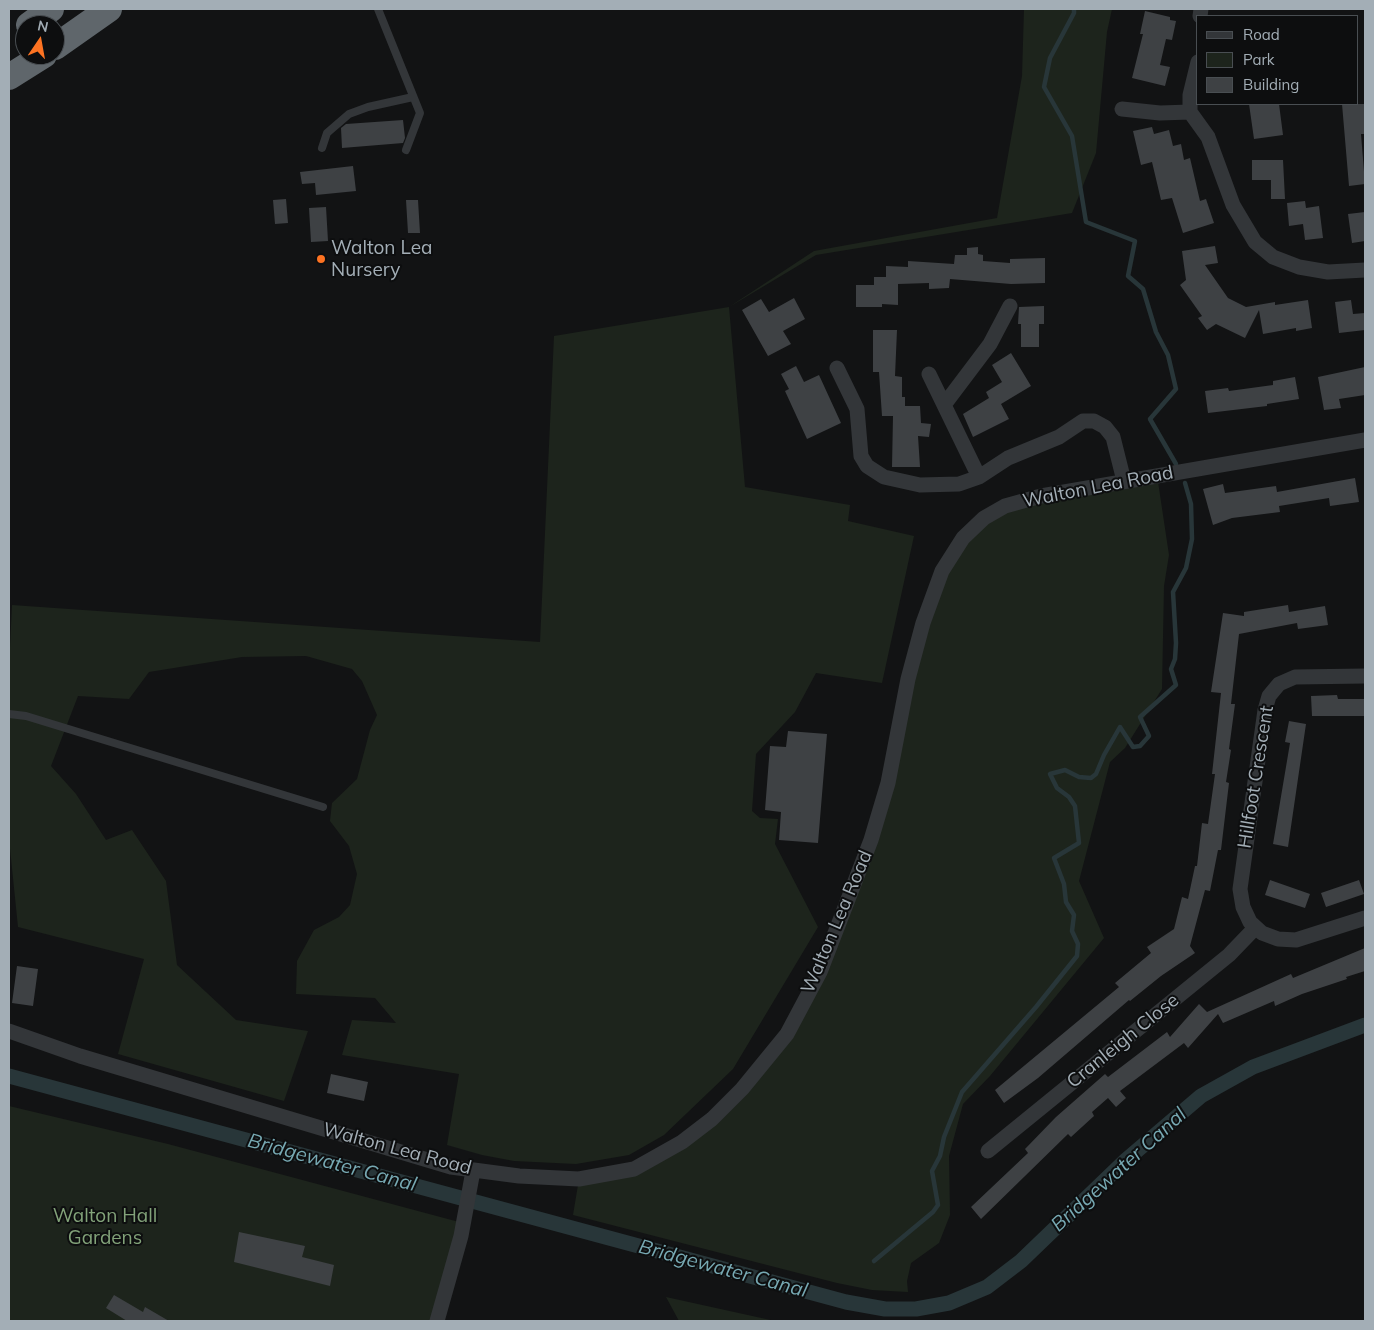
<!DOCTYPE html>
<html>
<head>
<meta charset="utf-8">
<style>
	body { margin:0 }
	#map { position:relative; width:1374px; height:1330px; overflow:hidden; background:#121314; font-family:Mulish,sans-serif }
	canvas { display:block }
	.frame { position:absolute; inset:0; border:10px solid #a3aeb6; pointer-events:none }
	.legend { position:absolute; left:1196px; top:15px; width:162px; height:90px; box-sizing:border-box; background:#0d0e0f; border:1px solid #494e52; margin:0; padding:6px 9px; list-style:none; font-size:15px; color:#a3aeb6 }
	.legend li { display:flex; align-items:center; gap:10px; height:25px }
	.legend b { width:25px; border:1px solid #494e52 }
	.north { position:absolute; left:15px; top:15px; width:50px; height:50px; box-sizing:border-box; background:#0d0e0f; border:1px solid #494e52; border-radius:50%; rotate:12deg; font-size:14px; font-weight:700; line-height:20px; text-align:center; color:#a3aeb6 }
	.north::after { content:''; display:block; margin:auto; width:18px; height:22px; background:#fd7322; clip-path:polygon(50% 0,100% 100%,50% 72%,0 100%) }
</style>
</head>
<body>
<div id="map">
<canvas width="1374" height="1330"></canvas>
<div class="frame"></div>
<ul class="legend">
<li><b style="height:6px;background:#333639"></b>Road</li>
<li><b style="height:14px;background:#1d241c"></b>Park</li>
<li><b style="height:14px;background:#3e4144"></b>Building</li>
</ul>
<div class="north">N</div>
</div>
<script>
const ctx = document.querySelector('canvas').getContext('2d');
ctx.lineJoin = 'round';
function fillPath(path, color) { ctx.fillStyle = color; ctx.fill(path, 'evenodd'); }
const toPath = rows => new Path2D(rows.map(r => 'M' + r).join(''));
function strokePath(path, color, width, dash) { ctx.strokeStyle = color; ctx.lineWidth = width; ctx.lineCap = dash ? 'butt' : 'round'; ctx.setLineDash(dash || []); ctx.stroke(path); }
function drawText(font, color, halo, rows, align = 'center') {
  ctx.font = font + ' Mulish,sans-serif'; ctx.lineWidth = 4; ctx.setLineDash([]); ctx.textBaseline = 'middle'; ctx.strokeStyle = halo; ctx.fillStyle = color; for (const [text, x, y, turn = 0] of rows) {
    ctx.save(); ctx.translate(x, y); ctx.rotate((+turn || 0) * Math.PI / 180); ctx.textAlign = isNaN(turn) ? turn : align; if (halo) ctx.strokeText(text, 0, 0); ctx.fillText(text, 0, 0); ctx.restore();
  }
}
const green = toPath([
	[1024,9,1112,9,1107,32,1096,153,1072,213,816,255,729,307,745,487,850,505,848,521,914,536,882,683,816,673,795,712,756,754,752,811,760,818,778,819,775,844,818,927,733,1069,664,1135,629,1155,576,1164,514,1161,482,1155,447,1145,459,1074,342,1055,352,1020,396,1023,375,998,296,994,297,961,314,930,339,917,350,905,357,874,349,846,330,821,332,803,357,779,370,730,377,715,362,681,352,669,306,656,242,657,149,672,129,699,78,696,51,766,76,794,106,840,132,830,166,881,177,965,236,1020,308,1031,284,1101,118,1054,144,959,18,927,9,839,9,668,12,605,540,642,554,336,729,307,814,251,997,218,1022,76],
	[1157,475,1169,555,1164,586,1162,689,1125,748,1110,762,1079,881,1104,938,990,1076,963,1104,949,1156,950,1215,939,1243,911,1263,907,1281,908,1292,872,1290,837,1283,573,1215,579,1179,634,1169,682,1142,787,1034,871,840,923,623,963,538,1005,506],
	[9,1106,168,1144,459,1222,433,1321,9,1321],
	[666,1297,775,1321,679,1321]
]);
const stream = toPath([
	[1074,9,1074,13,1050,58,1044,87,1072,136,1086,222,1135,241,1128,276,1143,289,1156,332,1168,355,1176,389,1150,419,1176,464],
	[874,1261,933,1212,938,1205,932,1171,940,1156,944,1137,962,1092,1036,1007,1077,956,1078,944,1072,931,1074,915,1066,902,1064,884,1054,858,1079,843,1075,806,1069,797,1057,788,1050,774,1065,770,1079,777,1091,778,1096,774,1104,755,1120,727,1133,747,1140,746,1149,736,1140,717,1176,685,1171,669,1175,659,1176,643,1173,592,1186,568,1192,539,1191,504,1185,483]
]);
const canal = toPath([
	[9,1076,846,1302,885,1309,916,1309,949,1303,987,1287,1021,1261,1126,1160,1201,1096,1253,1067,1365,1025]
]);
const building = toPath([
	[1145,11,1170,17,1170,20,1176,21,1172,40,1166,39,1160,65,1170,67,1165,86,1132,78,1143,34,1140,34],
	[1249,104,1279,104,1283,135,1254,139],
	[1342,104,1365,104,1365,134,1361,134,1365,184,1349,186],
	[403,120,405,138,403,143,342,148,341,128,346,124],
	[1152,127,1154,134,1169,130,1173,146,1181,144,1184,160,1190,158,1200,201,1206,199,1214,223,1183,233,1172,198,1161,200,1152,162,1141,165,1133,131],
	[1252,160,1283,160,1285,199,1271,199,1271,180,1252,180],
	[353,166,356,191,316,195,315,183,302,184,300,172],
	[286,199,288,223,275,224,273,200],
	[406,200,418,200,420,233,408,233],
	[1305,201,1306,208,1319,206,1323,238,1305,240,1303,224,1289,226,1287,203],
	[326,207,328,241,311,242,309,208],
	[1365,212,1365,241,1352,243,1348,214],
	[1215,246,1218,263,1205,265,1228,298,1246,307,1275,302,1275,305,1308,300,1312,328,1296,331,1296,328,1263,334,1259,310,1245,338,1216,324,1207,330,1198,318,1202,316,1180,285,1186,280,1182,251],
	[978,247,978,254,983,255,983,261,1010,263,1010,259,1045,258,1045,283,1011,284,950,279,949,288,929,289,929,283,898,284,898,305,882,304,882,307,856,307,856,285,874,285,874,277,886,277,886,266,908,267,908,261,954,264,955,255,967,255,967,248],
	[794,298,805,319,783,331,791,344,768,356,742,310,761,299,769,312],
	[1351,300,1353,314,1365,313,1365,330,1339,333,1335,302],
	[1044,306,1044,324,1039,324,1039,347,1021,347,1021,324,1018,324,1019,307],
	[873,330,897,330,895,376,902,377,902,397,905,397,905,406,920,406,921,423,931,424,929,437,918,436,920,467,892,467,893,416,882,416,879,372,873,372],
	[1011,353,1031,386,1001,404,1009,419,973,437,963,414,989,398,986,392,1002,382,992,365],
	[796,366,804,382,819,375,841,423,807,439,785,391,789,389,781,374],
	[1365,367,1365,395,1339,399,1341,408,1324,410,1318,377],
	[1295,377,1299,399,1267,404,1267,406,1208,413,1205,391,1228,388,1229,391,1273,385,1273,381],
	[1355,478,1359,502,1330,506,1329,498,1279,506,1280,512,1232,518,1213,525,1203,489,1223,484,1225,493,1276,486,1277,492],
	[1288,605,1289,612,1325,606,1328,625,1298,629,1297,623,1239,634,1231,704,1235,704,1229,749,1231,750,1226,782,1229,783,1221,850,1218,850,1210,891,1205,890,1190,946,1195,953,1161,976,1130,1001,1129,1000,1038,1078,1004,1103,995,1090,1119,987,1115,983,1151,953,1147,947,1174,929,1182,897,1188,899,1195,866,1197,866,1202,823,1208,824,1215,774,1212,774,1221,693,1211,692,1223,613,1244,616,1244,612],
	[1337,695,1338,699,1365,699,1365,716,1312,716,1311,696],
	[1289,721,1306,724,1288,847,1273,844,1290,743,1285,742],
	[788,731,827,734,818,843,779,840,781,812,765,810,770,746,786,747],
	[1270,880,1310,894,1305,908,1265,895],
	[1359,880,1364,894,1326,907,1321,893],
	[1365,948,1365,971,1346,977,1347,979,1302,994,1275,1006,1274,1001,1223,1023,1218,1014,1188,1048,1184,1043,1120,1091,1126,1098,1116,1107,1108,1098,1092,1112,1094,1116,1071,1137,1068,1134,981,1219,971,1207,1028,1153,1025,1149,1056,1117,1105,1074,1108,1077,1167,1032,1170,1037,1199,1004,1207,1012,1291,974,1293,978],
	[17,966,38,969,33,1006,12,1003],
	[331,1074,368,1082,364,1101,327,1093],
	[239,1232,305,1246,302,1257,334,1265,330,1286,234,1262],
	[114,1295,143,1312,145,1307,169,1321,127,1321,106,1308]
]);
const lane = toPath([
	[378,9,420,113,406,150],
	[322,148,327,133,349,114,368,107,413,97],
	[9,714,26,716,323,807]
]);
const street = toPath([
	[1200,16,1201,9],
	[1198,62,1190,95,1190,112,1208,137,1233,205,1255,242,1273,257,1299,267,1328,272,1365,270],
	[1122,109,1160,113,1190,112],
	[837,368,857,409,861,456,867,466,884,477,920,485,959,484,979,477,1008,458,1059,437,1083,421,1094,421,1105,427,1113,437,1124,481],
	[929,374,979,477],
	[944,405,990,344,1010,306],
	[1365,676,1295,677,1279,684,1269,696,1265,710,1240,889,1243,907,1250,922,1262,933,1278,939,1296,940,1365,918],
	[9,1031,80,1056,451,1167,519,1176,579,1179,634,1169,682,1142,712,1119,742,1089,787,1034,820,972,871,840,888,783,908,679,923,623,942,571,963,538,984,518,1005,506,1041,496,1365,440],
	[988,1151,1229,955,1255,928],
	[437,1321,461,1236,473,1171]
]);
const highway = toPath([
	[29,25,51,9],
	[55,47,109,9],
	[9,77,44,55]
]);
const markers = [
	[321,259,5,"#fd7322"]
];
const poiNames = [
	["Walton Lea",331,248],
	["Nursery",331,270]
];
const streetNames = [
	["Walton Lea Road",1098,487,-11],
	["Hillfoot Crescent",1256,777,-81],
	["Walton Lea Road",837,922,-67],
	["Cranleigh Close",1123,1041,-39],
	["Walton Lea Road",397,1149,15]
];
const parkNames = [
	["Walton Hall",105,1216],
	["Gardens",105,1238]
];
const waterNames = [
	["Bridgewater Canal",332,1163,15],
	["Bridgewater Canal",1119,1170,-42],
	["Bridgewater Canal",723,1269,15]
];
fillPath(green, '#1d241c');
strokePath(stream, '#283639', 4.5);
strokePath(canal, '#283639', 15);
fillPath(building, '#3e4144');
strokePath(lane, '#333639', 8);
strokePath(street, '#333639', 15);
strokePath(highway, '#5f666b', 26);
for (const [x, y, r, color] of markers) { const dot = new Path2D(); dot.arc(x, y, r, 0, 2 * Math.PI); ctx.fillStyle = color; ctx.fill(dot); strokePath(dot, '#0d0e0f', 2); }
drawText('19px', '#a3aeb6', '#0d0e0f', poiNames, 'left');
drawText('19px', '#a3aeb6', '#0d0e0f', streetNames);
drawText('19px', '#82a279', '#0d0e0f', parkNames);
drawText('italic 20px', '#77a9b3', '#0d0e0f', waterNames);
</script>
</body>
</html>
